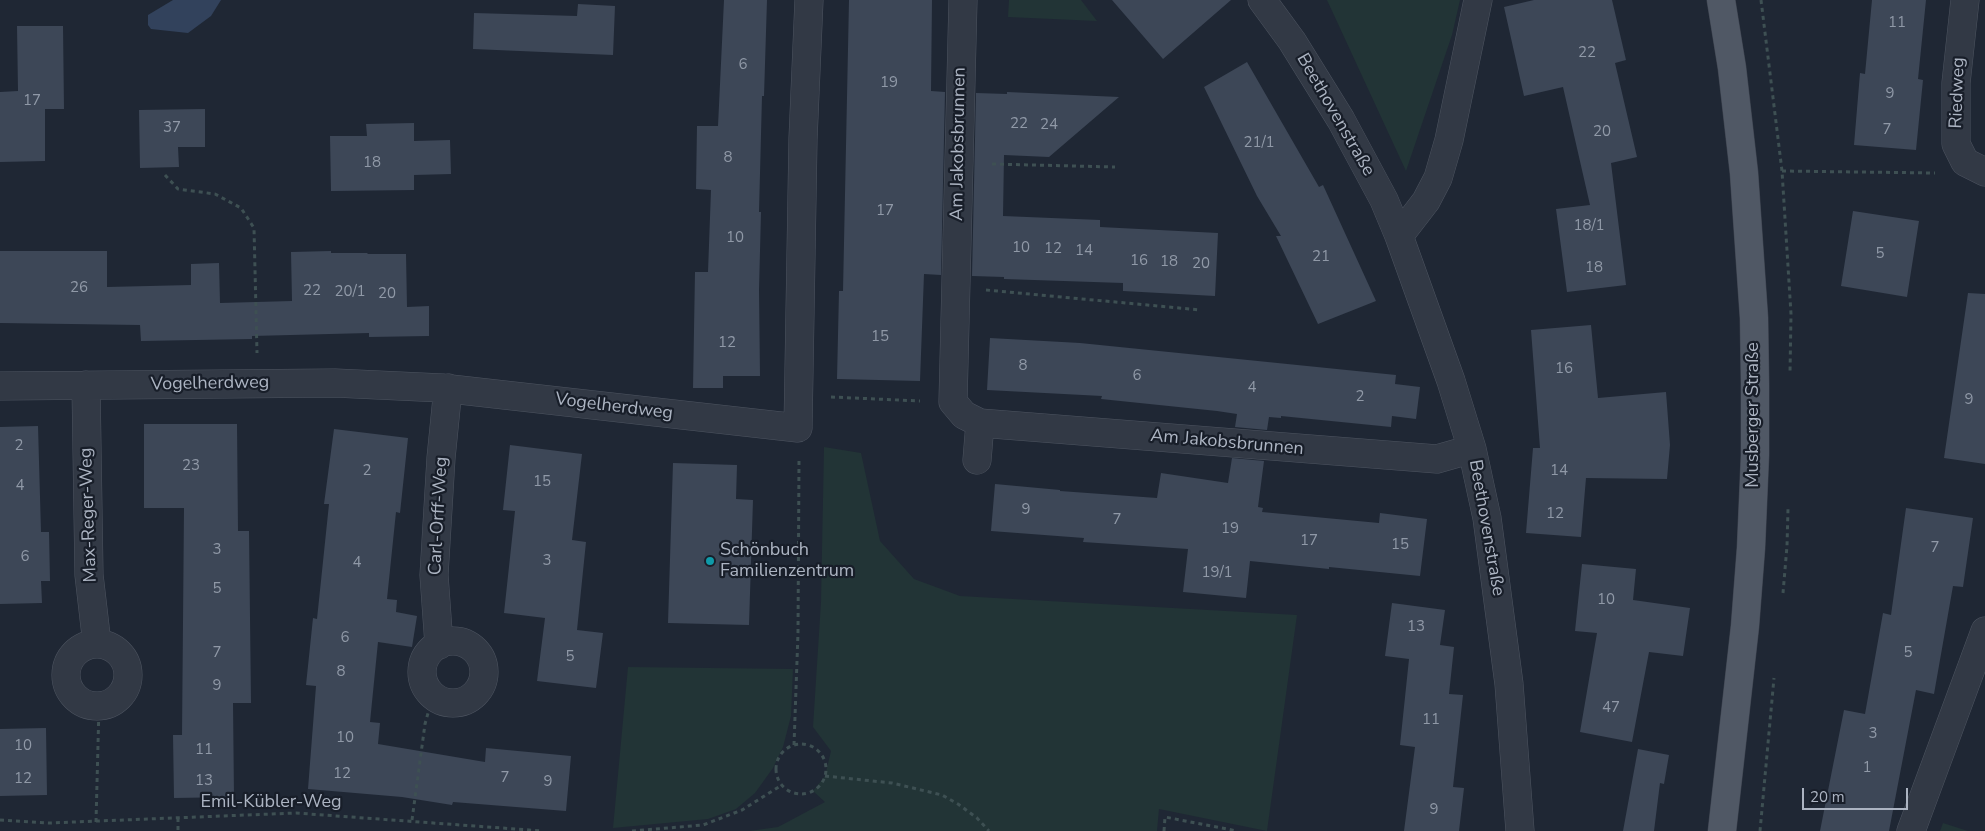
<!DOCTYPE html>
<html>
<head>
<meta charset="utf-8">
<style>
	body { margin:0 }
	#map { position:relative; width:1985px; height:831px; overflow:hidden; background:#1f2734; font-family:"Nunito Sans",sans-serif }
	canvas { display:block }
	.scale { position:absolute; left:1802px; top:788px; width:106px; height:22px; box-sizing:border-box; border:2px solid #acb4c2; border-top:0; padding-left:6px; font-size:15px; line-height:18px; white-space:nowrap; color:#acb4c2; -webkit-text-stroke:4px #181e29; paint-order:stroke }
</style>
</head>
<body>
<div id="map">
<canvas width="1985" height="831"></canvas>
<div class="scale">20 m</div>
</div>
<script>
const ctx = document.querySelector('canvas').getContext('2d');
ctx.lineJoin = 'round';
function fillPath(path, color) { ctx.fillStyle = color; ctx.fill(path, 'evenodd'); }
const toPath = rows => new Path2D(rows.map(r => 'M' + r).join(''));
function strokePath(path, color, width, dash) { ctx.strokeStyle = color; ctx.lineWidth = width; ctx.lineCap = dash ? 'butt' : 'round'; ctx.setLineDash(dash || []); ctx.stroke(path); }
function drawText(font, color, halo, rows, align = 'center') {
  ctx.font = font + ' "Nunito Sans",sans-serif'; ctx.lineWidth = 4.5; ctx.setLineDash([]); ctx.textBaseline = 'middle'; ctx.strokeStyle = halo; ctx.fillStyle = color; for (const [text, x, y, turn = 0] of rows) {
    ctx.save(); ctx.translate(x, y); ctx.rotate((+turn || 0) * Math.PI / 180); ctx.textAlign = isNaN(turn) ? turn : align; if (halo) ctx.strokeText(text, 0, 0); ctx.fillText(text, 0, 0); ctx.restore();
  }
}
const green = toPath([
	[1009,0,1081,0,1097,21,1008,17],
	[1327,0,1460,0,1452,35,1406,171],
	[824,447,861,453,880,541,914,579,960,596,1297,615,1267,831,1159,809,1157,831,749,831,778,827,825,802,813,791,825,776,831,751,813,727,821,602],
	[628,667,793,669,791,716,783,747,773,768,755,793,736,809,708,819,613,828],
	[1943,823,1968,831,1940,831]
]);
const water = toPath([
	[173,0,221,0,211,16,188,33,151,29,148,25,148,15]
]);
const building = toPath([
	[724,0,767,0,764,96,762,96,759,212,761,212,759,290,760,376,723,376,723,388,693,388,695,272,708,272,711,190,696,189,697,126,718,126],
	[849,0,932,0,931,91,945,92,941,275,924,274,920,381,837,379,839,291,843,291],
	[1112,0,1231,0,1163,59],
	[1534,0,1612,0,1626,60,1615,63,1637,157,1611,163,1626,285,1567,292,1556,209,1590,205,1563,87,1524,96,1504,7],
	[1872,0,1926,0,1918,79,1923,80,1916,150,1854,145,1860,73,1865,74],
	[578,4,615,6,613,55,473,49,474,13,577,16],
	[17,26,63,26,64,109,45,109,45,161,0,162,0,92,18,91],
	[1247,62,1319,187,1323,185,1376,301,1318,324,1276,236,1281,236,1257,196,1204,87],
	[1007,92,1119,97,1049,157,1004,155,1003,216,1100,220,1100,227,1218,233,1215,296,1123,291,1123,283,1004,279,1004,277,972,276,976,93,1007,94],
	[205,109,205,147,178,147,179,167,140,168,139,110],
	[414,123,414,141,450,140,451,174,414,175,414,190,331,191,330,136,367,136,366,124],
	[1853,211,1919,221,1907,297,1841,286],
	[0,251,107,251,107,287,191,285,191,264,219,263,220,303,292,301,291,252,331,251,331,253,368,253,367,254,406,254,407,307,429,306,429,336,369,337,369,333,252,336,252,339,141,341,140,325,0,323],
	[1968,293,1985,294,1985,464,1944,458],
	[1591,325,1598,398,1666,392,1670,445,1667,479,1586,478,1581,537,1526,533,1533,448,1540,448,1531,330],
	[990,338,1080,343,1396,375,1395,384,1420,387,1416,419,1392,416,1391,427,1281,416,1281,418,1269,417,1267,430,1235,427,1237,414,1217,411,1101,399,1102,396,987,390],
	[144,424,237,424,238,531,249,531,251,703,233,703,234,797,174,798,173,735,182,735,184,508,144,508],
	[38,426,41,532,49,532,50,581,41,581,42,603,0,604,0,427],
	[334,429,408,438,400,513,396,512,387,599,397,600,396,612,417,616,412,647,378,642,370,722,380,723,378,744,485,762,486,748,571,756,566,811,453,802,452,805,402,797,308,789,316,686,306,685,313,618,317,619,329,504,324,504],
	[510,445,582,454,572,540,586,542,577,630,603,633,596,688,537,681,545,618,504,613,515,511,503,510],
	[1232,458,1264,461,1258,507,1263,508,1262,512,1379,523,1380,513,1427,519,1420,576,1329,567,1329,569,1250,561,1246,598,1183,592,1188,549,1083,542,1084,538,991,531,995,484,1060,490,1060,491,1157,498,1161,473,1228,483],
	[673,463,737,465,736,499,753,500,749,625,668,623],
	[1906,508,1973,518,1963,587,1953,586,1934,694,1916,690,1889,831,1820,831,1844,710,1865,714,1883,613,1891,615],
	[1582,564,1636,569,1633,600,1690,608,1683,656,1649,652,1632,742,1580,732,1597,633,1575,631],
	[1392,603,1445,610,1440,645,1454,647,1449,694,1463,695,1453,787,1464,788,1459,831,1404,831,1415,747,1400,745,1409,659,1385,656],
	[46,728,47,795,0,796,0,729],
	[1638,749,1669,755,1664,784,1660,783,1654,831,1623,831]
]);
const path = toPath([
	[1761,0,1782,171,1791,314,1790,373],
	[992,164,1115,167],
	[1782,171,1935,173],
	[165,175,178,189,215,194,241,208,254,228,257,353],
	[986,290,1201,310],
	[831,397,920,401],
	[1783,593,1787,546,1788,509],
	'776 769a25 25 0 1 1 50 0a25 25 0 1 1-50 0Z',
	[794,745,798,633,799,461],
	[825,776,892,783,942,795,958,804,977,818,989,831],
	[178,818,178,831],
	[0,820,49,823,296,813,543,831],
	[412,820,425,724,433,695],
	[96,822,99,706],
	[632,831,703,825,742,810,782,785],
	[1164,831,1165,817,1237,831],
	[1760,831,1774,678]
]);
const minor = toPath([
	[963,0,953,402,964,415,980,423,1437,459,1472,449],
	[1262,0,1292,41,1341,120,1384,200,1399,236,1451,381,1472,449,1487,518,1509,684,1520,831],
	[1965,0,1956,83,1956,144,1965,162,1985,172],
	[1399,236,1426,201,1438,178,1449,140,1478,0],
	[86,385,89,575,97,644],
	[0,386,335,383,442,388,798,428,803,139,809,0],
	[977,460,980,423],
	'422 672a31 31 0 1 1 62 0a31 31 0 1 1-62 0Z',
	'66 675a31 31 0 1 1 62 0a31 31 0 1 1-62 0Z',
	[439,645,434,575,441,458,448,388],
	[1911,831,1985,631]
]);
const major = toPath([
	[1721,0,1732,68,1744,173,1754,318,1755,384,1755,455,1751,548,1745,626,1722,831]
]);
const markers = [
	[710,561,5,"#0f9aa8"]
];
const numberNames = [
	["11",1897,23],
	["22",1587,53],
	["6",743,65],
	["19",889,83],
	["9",1890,94],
	["17",32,101],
	["22",1019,124],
	["24",1049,125],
	["37",172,128],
	["7",1887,130],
	["20",1602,132],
	["21/1",1259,143],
	["8",728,158],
	["18",372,163],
	["17",885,211],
	["18/1",1589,226],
	["10",735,238],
	["10",1021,248],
	["12",1053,249],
	["14",1084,251],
	["5",1880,254],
	["21",1321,257],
	["16",1139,261],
	["18",1169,262],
	["20",1201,264],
	["18",1594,268],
	["26",79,288],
	["22",312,291],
	["20/1",350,292],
	["20",387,294],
	["15",880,337],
	["12",727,343],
	["8",1023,366],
	["16",1564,369],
	["6",1137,376],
	["4",1252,388],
	["2",1360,397],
	["9",1969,400],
	["2",19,446],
	["23",191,466],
	["2",367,471],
	["14",1559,471],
	["15",542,482],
	["4",20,486],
	["9",1026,510],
	["12",1555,514],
	["7",1117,520],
	["19",1230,529],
	["17",1309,541],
	["15",1400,545],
	["7",1935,548],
	["3",217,550],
	["6",25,557],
	["3",547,561],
	["4",357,563],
	["19/1",1217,573],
	["5",217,589],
	["10",1606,600],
	["13",1416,627],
	["6",345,638],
	["7",217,653],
	["5",1908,653],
	["5",570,657],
	["8",341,672],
	["9",217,686],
	["47",1611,708],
	["11",1431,720],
	["3",1873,734],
	["10",345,738],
	["10",23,746],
	["11",204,750],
	["1",1867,768],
	["12",342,774],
	["7",505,778],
	["12",23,779],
	["13",204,781],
	["9",548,782],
	["9",1434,810]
];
const streetNames = [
	["Riedweg",1958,93,-88],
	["Beethovenstraße",1335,115,60],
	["Am Jakobsbrunnen",959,144,-89],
	["Vogelherdweg",210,384,-1],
	["Vogelherdweg",614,407,7],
	["Musberger Straße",1754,415,-90],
	["Am Jakobsbrunnen",1227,443,5],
	["Max-Reger-Weg",89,515,-92],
	["Carl-Orff-Weg",439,516,-87],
	["Beethovenstraße",1486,528,80],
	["Emil-Kübler-Weg",271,803]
];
const poiNames = [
	["Schönbuch",720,551],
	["Familienzentrum",720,572]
];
fillPath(green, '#223436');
fillPath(water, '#32425c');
fillPath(building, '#3d4757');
strokePath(minor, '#4d5460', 29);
strokePath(major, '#3c424e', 29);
strokePath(path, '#3e5053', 3, [4, 4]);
strokePath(minor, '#323945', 28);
strokePath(major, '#505865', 28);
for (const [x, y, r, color] of markers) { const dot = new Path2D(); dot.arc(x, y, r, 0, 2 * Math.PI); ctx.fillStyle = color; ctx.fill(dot); strokePath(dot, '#181e29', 2); }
drawText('15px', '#9099a7', null, numberNames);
drawText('18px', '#acb4c2', '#181e29', streetNames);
drawText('18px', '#acb4c2', '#181e29', poiNames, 'left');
</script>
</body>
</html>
